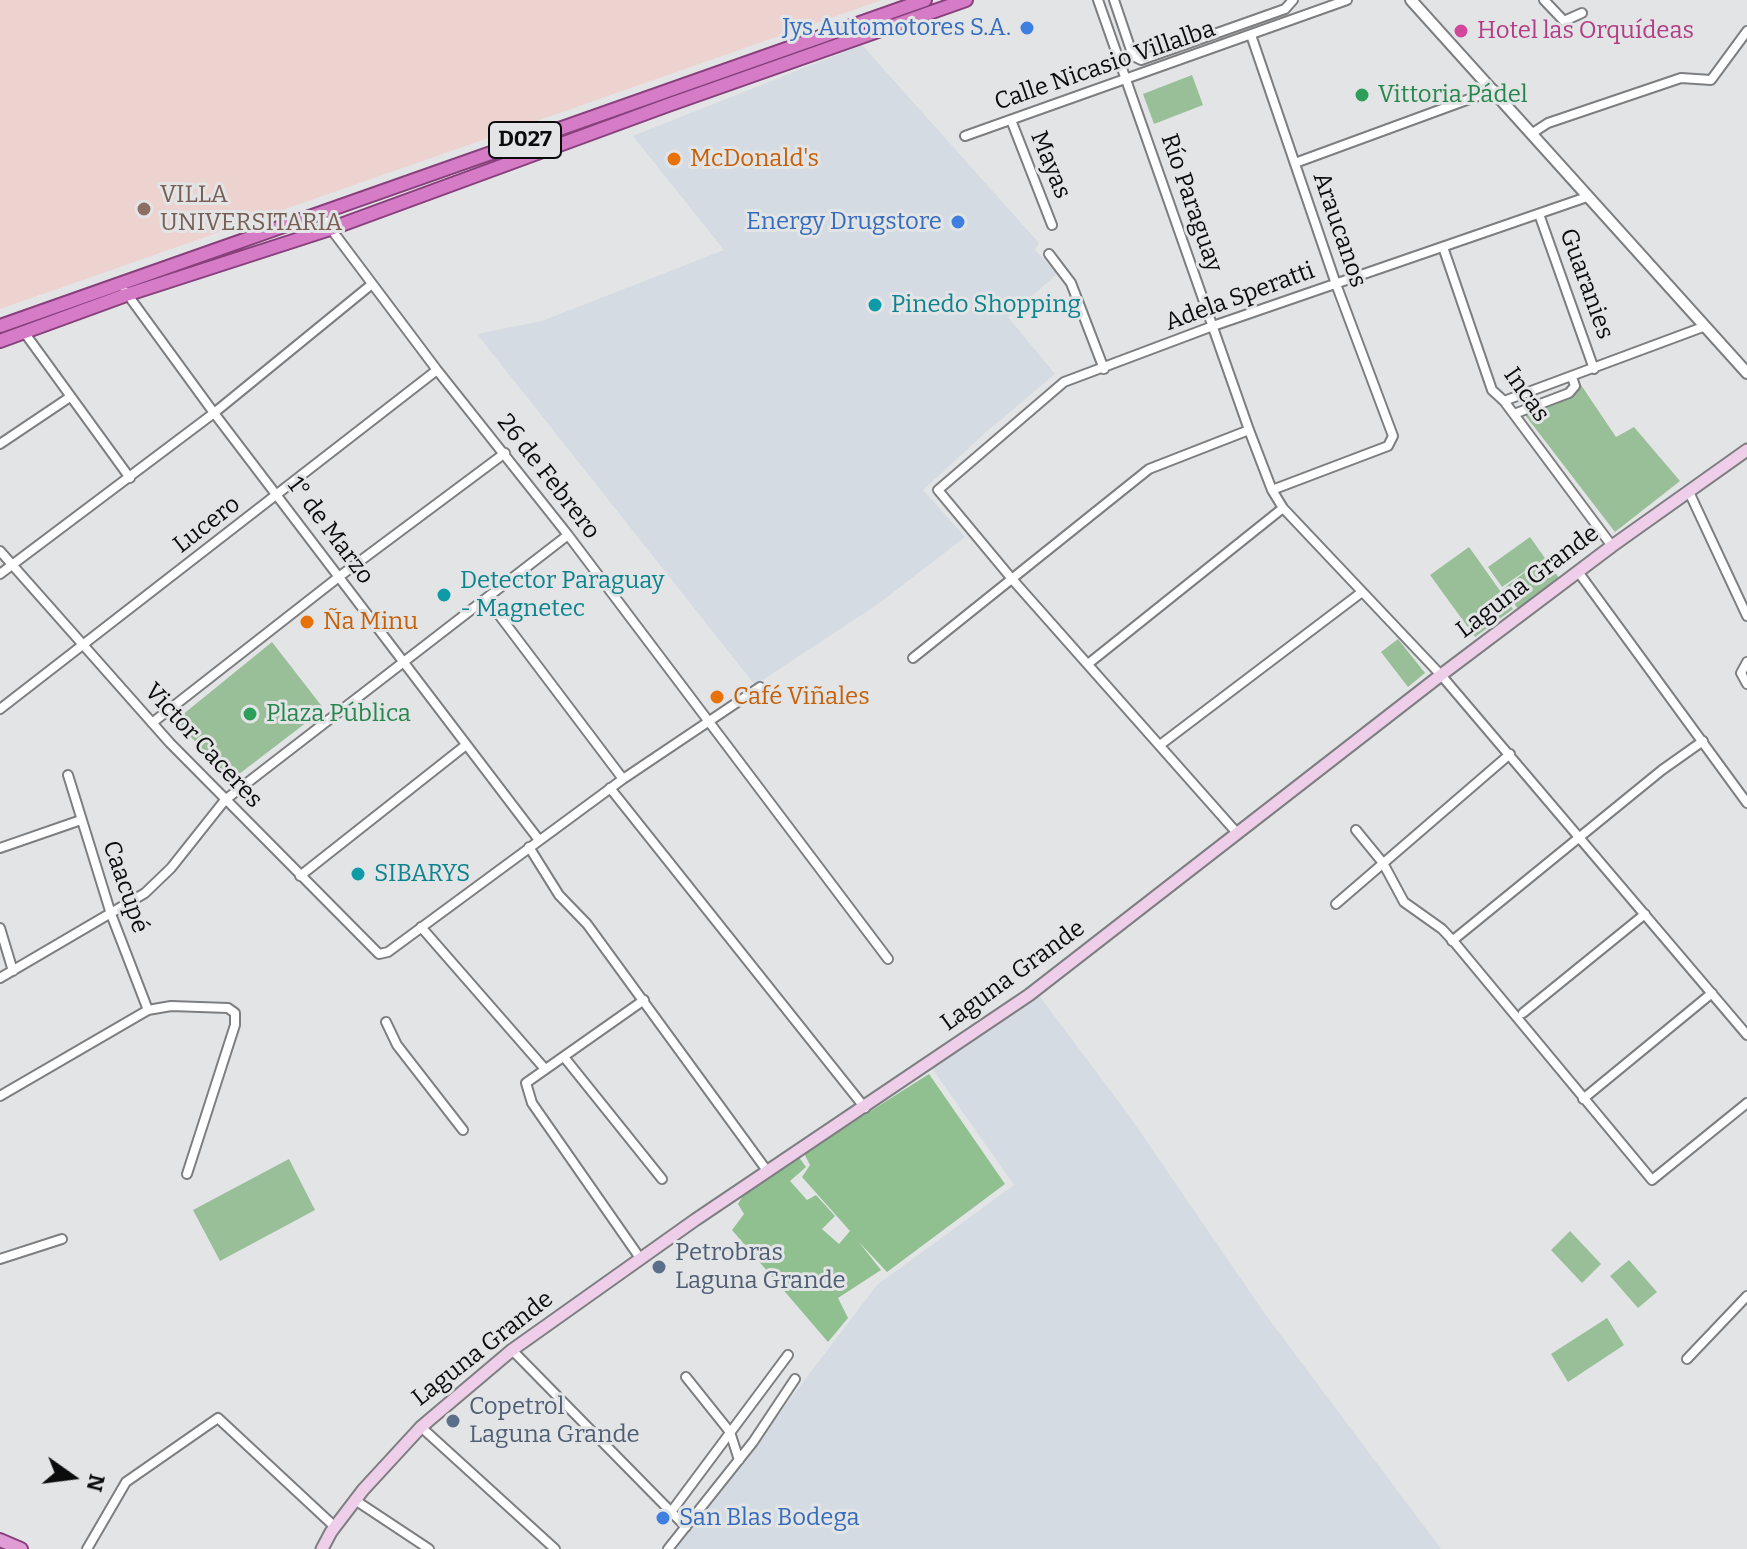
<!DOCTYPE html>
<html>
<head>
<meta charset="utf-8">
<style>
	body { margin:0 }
	#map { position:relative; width:1747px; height:1549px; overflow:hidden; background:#e3e4e5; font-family:Bitter,serif }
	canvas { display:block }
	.north { position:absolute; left:32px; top:1437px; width:80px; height:80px; -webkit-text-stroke:6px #e3e4e5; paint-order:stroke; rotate:104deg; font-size:22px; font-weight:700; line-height:32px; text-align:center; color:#0c0c0d }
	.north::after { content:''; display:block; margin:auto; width:28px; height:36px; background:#0c0c0d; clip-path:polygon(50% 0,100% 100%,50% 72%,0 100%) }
</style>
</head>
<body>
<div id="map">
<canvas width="1747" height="1549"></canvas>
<div class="north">N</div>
</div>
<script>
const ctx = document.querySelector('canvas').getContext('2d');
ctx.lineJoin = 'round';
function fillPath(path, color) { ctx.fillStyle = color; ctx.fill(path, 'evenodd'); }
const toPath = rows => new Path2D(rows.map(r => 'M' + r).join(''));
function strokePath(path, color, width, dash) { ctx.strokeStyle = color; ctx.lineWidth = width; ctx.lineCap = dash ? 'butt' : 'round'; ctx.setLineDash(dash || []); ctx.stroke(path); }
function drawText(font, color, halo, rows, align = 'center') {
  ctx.font = font + ' Bitter,serif'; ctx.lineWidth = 6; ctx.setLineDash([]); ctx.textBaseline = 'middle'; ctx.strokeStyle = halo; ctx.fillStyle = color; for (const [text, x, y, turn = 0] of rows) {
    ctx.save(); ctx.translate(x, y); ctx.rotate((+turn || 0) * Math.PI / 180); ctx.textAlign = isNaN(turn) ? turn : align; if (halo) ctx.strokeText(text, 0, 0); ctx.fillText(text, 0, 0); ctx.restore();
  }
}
const built = toPath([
	[862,45,1039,243,1035,250,1057,274,1008,317,1055,374,986,432,923,490,965,537,878,604,755,685,477,334,542,321,724,250,633,136],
	[1037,993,1130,1117,1265,1314,1441,1549,676,1549,877,1285,1014,1185,929,1064]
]);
const education = toPath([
	[0,0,882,0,0,309]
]);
const green = toPath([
	[1192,75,1203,105,1154,124,1143,94],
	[725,77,727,79,328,218,328,216],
	[1579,382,1616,437,1634,427,1680,481,1615,532,1522,411],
	[1530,537,1559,578,1518,609,1503,589,1541,560,1502,587,1488,567],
	[1469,547,1513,609,1475,637,1430,575],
	[1398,639,1425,673,1408,687,1381,652],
	[272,642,324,709,230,781,176,720],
	[289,1159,315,1210,220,1261,193,1210],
	[1570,1231,1601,1264,1582,1283,1551,1250],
	[1629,1260,1657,1292,1638,1308,1610,1276],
	[1607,1318,1624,1345,1568,1382,1551,1354]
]);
const forest = toPath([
	[929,1074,1005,1184,887,1272,858,1241,881,1270,838,1298,848,1318,828,1342,732,1230,744,1214,738,1204,745,1192,798,1156,806,1167,790,1181,807,1200,816,1195,835,1216,822,1229,839,1244,850,1231,802,1177,810,1165,804,1153]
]);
const minor = toPath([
	[1098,0,1249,430,1272,490,1283,508,1441,675,1747,1035],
	[1114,0,1133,56,1141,60,1285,9,1293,0],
	[1544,0,1564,21,1582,13],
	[1251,35,1336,284,1393,436,1388,446,1272,490],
	[1011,120,1052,225],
	[1531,134,1548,123,1681,78,1711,80,1747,31],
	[965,136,1347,0],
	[1295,163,1494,90],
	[319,213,437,370,568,535,888,959],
	[1539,214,1594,369],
	[1443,247,1492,390,1504,401,1612,546],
	[1049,254,1071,283,1104,369],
	[125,291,214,413,539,840],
	[24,332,130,478],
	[1504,401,1703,327],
	[1514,414,1569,393,1575,386,1572,377],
	[0,444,70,397],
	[1689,492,1747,616],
	[0,551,170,743,379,954,388,952,623,779,760,687],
	[1579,573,1747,803],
	[0,574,214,413,372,284],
	[487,599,623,779],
	[913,658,1149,469,1249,430],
	[1747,662,1741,673,1747,684],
	[1088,664,1283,508],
	[0,709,437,370],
	[152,723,340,576,505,453],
	[1160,745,1362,592],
	[68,775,111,914,148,1010],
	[610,788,865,1108],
	[1356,830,1383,863,1404,902,1442,929,1455,943,1652,1180,1747,1103],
	[1237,833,1012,579,938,490,1064,382,1213,326,1587,197],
	[529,847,559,895,587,924,768,1172],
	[0,848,81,820],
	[300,876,466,745],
	[1336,904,1510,754],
	[421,927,545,1069],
	[0,928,13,971],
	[1452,941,1662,770,1703,741],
	[0,978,145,893,171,868,225,800,568,535],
	[1523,1013,1645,914],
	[386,1022,397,1045,463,1130],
	[564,1057,662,1179],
	[0,1096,148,1010,171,1006,228,1008,235,1013,235,1025,187,1174],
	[1583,1099,1712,993],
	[640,1258,532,1103,526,1083,644,1000],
	[0,1259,62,1239],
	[512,1350,686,1527],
	[1687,1359,1747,1296],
	[686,1377,730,1432,739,1460],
	[421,1427,555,1549],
	[355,1500,429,1549],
	[671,1512,788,1355],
	[87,1549,126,1482,218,1418,335,1527],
	[668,1549,753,1442,795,1379]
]);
const tertiary = toPath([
	[1411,0,1747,373]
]);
const secondary = toPath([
	[322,1549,331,1532,363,1490,421,1427,512,1350,695,1220,1029,995,1441,675,1612,546,1747,450]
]);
const primary = toPath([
	[0,1540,21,1549]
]);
const trunk = toPath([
	[0,326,925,0],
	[0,341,126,295,330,229,668,105,966,0]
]);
const markers = [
	[1027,28,8,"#3f7fe0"],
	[1461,31,8,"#d1479c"],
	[1362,95,8,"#2e9e5b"],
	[674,159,8,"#e8710a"],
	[144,209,8,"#8d6e63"],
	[958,222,8,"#3f7fe0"],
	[875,305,8,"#0f9aa8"],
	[444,595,8,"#0f9aa8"],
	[307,622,8,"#e8710a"],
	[717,697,8,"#e8710a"],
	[250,714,8,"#2e9e5b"],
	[358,874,8,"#0f9aa8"],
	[659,1267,8,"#5c6f8a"],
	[453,1421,8,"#5c6f8a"],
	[663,1518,8,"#3f7fe0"]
];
const shields = [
	[525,140,72]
];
const shieldNames = [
	["D027",525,140]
];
const shopNames = [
	["Jys Automotores S.A.",1011,28],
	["Energy Drugstore",942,222],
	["San Blas Bodega",679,1518,"left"]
];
const hotelNames = [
	["Hotel las Orquídeas",1477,31]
];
const streetNames = [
	["Calle Nicasio Villalba",1105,66,-19],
	["Mayas",1050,165,68],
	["Río Paraguay",1191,203,71],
	["Araucanos",1339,230,71],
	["Guaranies",1586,284,70],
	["Adela Speratti",1240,297,-20],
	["Incas",1526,395,55],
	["26 de Febrero",548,477,52],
	["Lucero",207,525,-38],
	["1° de Marzo",330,531,53],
	["Laguna Grande",1528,582,-37],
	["Victor Caceres",203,746,47],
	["Caacupé",125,887,71],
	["Laguna Grande",1013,976,-36],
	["Laguna Grande",483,1349,-38]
];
const leisureNames = [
	["Vittoria Pádel",1378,95],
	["Plaza Pública",266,714]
];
const foodNames = [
	["McDonald's",690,159],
	["Ña Minu",323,622],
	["Café Viñales",733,697]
];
const educationNames = [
	["VILLA",160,195],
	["UNIVERSITARIA",160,223]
];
const cultureNames = [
	["Pinedo Shopping",891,305],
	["Detector Paraguay",460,581],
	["- Magnetec",460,609],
	["SIBARYS",374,874]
];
const serviceNames = [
	["Petrobras",675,1253],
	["Laguna Grande",675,1281],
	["Copetrol",469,1407],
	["Laguna Grande",469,1435]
];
fillPath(built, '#d4dbe2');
fillPath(education, '#edd3cf');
fillPath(green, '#99bf99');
fillPath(forest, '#90c090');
strokePath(minor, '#7d7e80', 12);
strokePath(tertiary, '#7d7e80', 14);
strokePath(secondary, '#7d7e80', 15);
strokePath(primary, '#88407d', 16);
strokePath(trunk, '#88407d', 16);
strokePath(minor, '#fff', 8);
strokePath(tertiary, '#fff', 10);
strokePath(secondary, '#efceea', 11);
strokePath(primary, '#e09dd5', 12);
strokePath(trunk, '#d67cc7', 12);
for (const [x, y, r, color] of markers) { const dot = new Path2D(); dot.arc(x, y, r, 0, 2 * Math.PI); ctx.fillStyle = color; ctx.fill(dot); strokePath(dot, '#e3e4e5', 3); }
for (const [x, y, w] of shields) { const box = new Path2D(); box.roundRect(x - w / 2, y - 18, w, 36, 6); ctx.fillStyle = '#e3e4e5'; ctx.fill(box); strokePath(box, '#0c0c0d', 2); }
drawText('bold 22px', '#0c0c0d', null, shieldNames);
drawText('24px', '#366cbe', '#e3e4e5', shopNames, 'right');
drawText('24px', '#b23c85', '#e3e4e5', hotelNames, 'left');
drawText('24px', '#0c0c0d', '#e3e4e5', streetNames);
drawText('24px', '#27864d', '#e3e4e5', leisureNames, 'left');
drawText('24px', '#c56008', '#e3e4e5', foodNames, 'left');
drawText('24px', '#785e54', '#e3e4e5', educationNames, 'left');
drawText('24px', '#0d838f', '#e3e4e5', cultureNames, 'left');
drawText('24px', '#4e5e75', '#e3e4e5', serviceNames, 'left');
</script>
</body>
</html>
